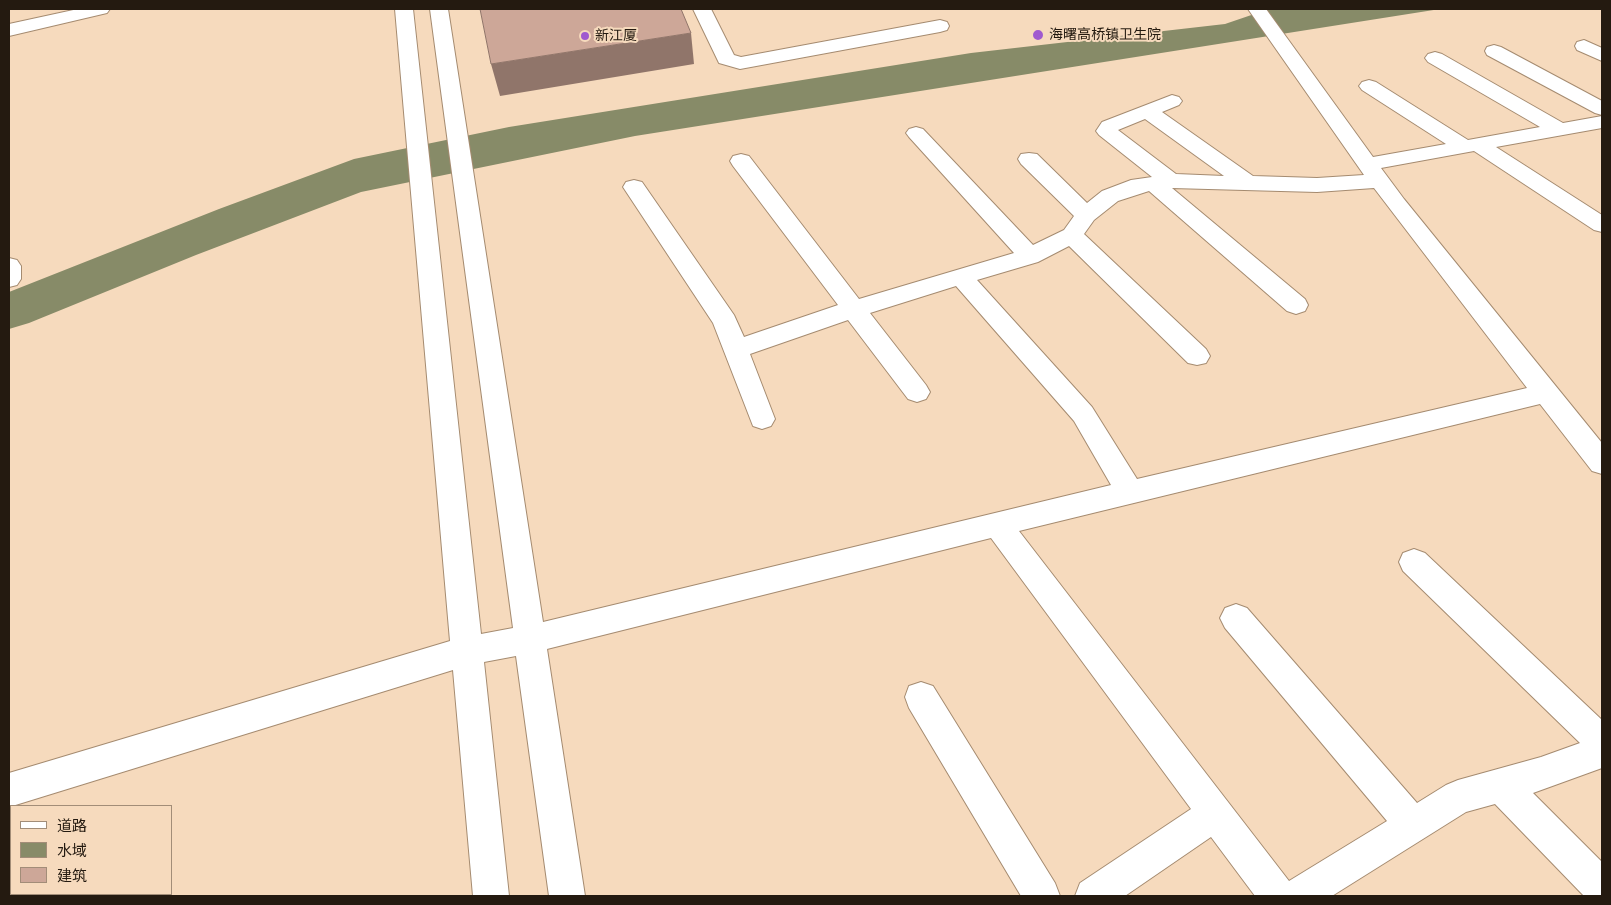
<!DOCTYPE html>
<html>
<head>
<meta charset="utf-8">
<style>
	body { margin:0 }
	#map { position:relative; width:1611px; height:905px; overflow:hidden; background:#f6dabd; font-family:"Work Sans","Noto Sans SC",sans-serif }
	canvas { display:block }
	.frame { position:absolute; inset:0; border:10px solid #241a10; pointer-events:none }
	.legend { position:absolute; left:10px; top:805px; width:162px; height:90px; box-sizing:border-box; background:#f6dabd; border:1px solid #a28d78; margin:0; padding:6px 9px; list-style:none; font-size:15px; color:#241a10 }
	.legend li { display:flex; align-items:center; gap:10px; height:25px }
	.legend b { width:25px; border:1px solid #a28d78 }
</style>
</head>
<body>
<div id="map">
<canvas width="1611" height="905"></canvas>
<div class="frame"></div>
<ul class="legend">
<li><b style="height:6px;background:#fff"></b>道路</li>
<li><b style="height:14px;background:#878b68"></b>水域</li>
<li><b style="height:14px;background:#cda798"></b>建筑</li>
</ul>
</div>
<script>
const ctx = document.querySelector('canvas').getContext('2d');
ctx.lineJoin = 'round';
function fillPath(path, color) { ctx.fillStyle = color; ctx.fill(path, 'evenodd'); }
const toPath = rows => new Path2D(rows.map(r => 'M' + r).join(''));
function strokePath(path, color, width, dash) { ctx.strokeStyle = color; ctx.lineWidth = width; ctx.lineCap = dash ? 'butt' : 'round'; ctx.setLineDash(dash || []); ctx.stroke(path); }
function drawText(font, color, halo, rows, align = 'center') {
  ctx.font = font + ' "Work Sans","Noto Sans SC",sans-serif'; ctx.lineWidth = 4; ctx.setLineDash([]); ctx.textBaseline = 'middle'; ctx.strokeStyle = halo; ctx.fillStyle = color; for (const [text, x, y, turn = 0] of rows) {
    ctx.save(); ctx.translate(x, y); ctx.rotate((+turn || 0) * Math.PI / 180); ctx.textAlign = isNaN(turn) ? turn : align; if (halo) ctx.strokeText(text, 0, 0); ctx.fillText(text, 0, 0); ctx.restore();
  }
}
const water = toPath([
	[1269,9,1440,9,635,136,361,192,196,255,29,323,9,329,9,292,219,209,354,159,509,127,971,53,1225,24]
]);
const minor = toPath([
	[78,9,110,9,107,13,9,36,9,24,78,9],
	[395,9,413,9,481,634,513,628,430,9,448,9,543,622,1111,485,1074,421,956,286,870,313,926,385,930,392,926,399,917,402,908,399,848,320,750,354,775,419,771,426,762,429,753,426,713,323,623,187,626,182,634,180,642,182,734,315,744,337,838,305,733,166,730,161,733,156,741,154,749,156,859,299,1014,253,909,137,906,133,909,129,916,127,923,129,1033,245,1064,230,1074,216,1021,164,1018,159,1021,154,1029,153,1037,154,1087,203,1102,191,1131,180,1152,177,1099,135,1096,131,1102,122,1172,95,1179,97,1182,101,1179,105,1162,112,1253,176,1317,178,1364,175,1248,9,1266,9,1373,157,1446,144,1362,90,1359,86,1362,82,1369,80,1376,82,1468,140,1540,127,1428,62,1425,58,1428,54,1435,52,1442,54,1563,123,1602,116,1602,128,1496,147,1602,215,1602,232,1594,230,1474,151,1381,168,1404,199,1602,443,1602,474,1592,471,1540,404,1019,531,1289,881,1387,821,1225,628,1220,618,1225,608,1236,604,1247,608,1417,803,1446,785,1458,780,1541,757,1580,743,1403,571,1399,562,1403,553,1414,549,1425,553,1602,720,1602,768,1533,793,1602,862,1602,896,1584,896,1495,804,1466,812,1332,896,1255,896,1211,837,1125,896,1075,896,1080,883,1191,809,991,538,547,649,585,896,549,896,516,656,484,662,509,896,473,896,453,670,9,807,9,773,450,641,395,9],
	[1145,119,1224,176,1176,174,1118,130,1145,119],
	[1172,188,1317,192,1374,188,1527,388,1137,479,1092,407,977,280,1038,262,1069,246,1188,363,1197,365,1206,363,1210,356,1206,349,1084,234,1094,220,1118,201,1149,191,1287,311,1296,314,1305,311,1308,305,1305,299,1172,188],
	[693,9,711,9,734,55,741,57,940,20,947,22,949,26,947,30,940,32,740,69,719,63,693,9],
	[1584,40,1602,48,1602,61,1577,50,1575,46,1577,42,1584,40],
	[1494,45,1501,47,1602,101,1602,115,1595,113,1487,55,1485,51,1487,47,1494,45],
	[9,258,17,260,21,266,21,279,17,285,9,287,9,258],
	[921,682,933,686,1055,883,1060,896,1021,896,909,708,905,697,909,686,921,682]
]);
const shadedWall = toPath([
	[691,33,694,64,500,96,491,64]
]);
const building = toPath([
	[480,9,681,9,691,33,491,64,480,9]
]);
const markers = [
	[1038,35,6,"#a05acf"],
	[585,36,5,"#a05acf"]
];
const farPoinames = [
	["海曙高桥镇卫生院",1049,35],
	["新江厦",595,36]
];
fillPath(water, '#878b68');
strokePath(minor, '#a58b70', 2);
fillPath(minor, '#fff');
fillPath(shadedWall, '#90756a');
fillPath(building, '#cda798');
strokePath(building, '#90756a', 1);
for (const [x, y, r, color] of markers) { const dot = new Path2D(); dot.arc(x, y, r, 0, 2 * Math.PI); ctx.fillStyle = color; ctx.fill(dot); strokePath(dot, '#f6dabd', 2); }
drawText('14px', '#241a10', '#f6dabd', farPoinames, 'left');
</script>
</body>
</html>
